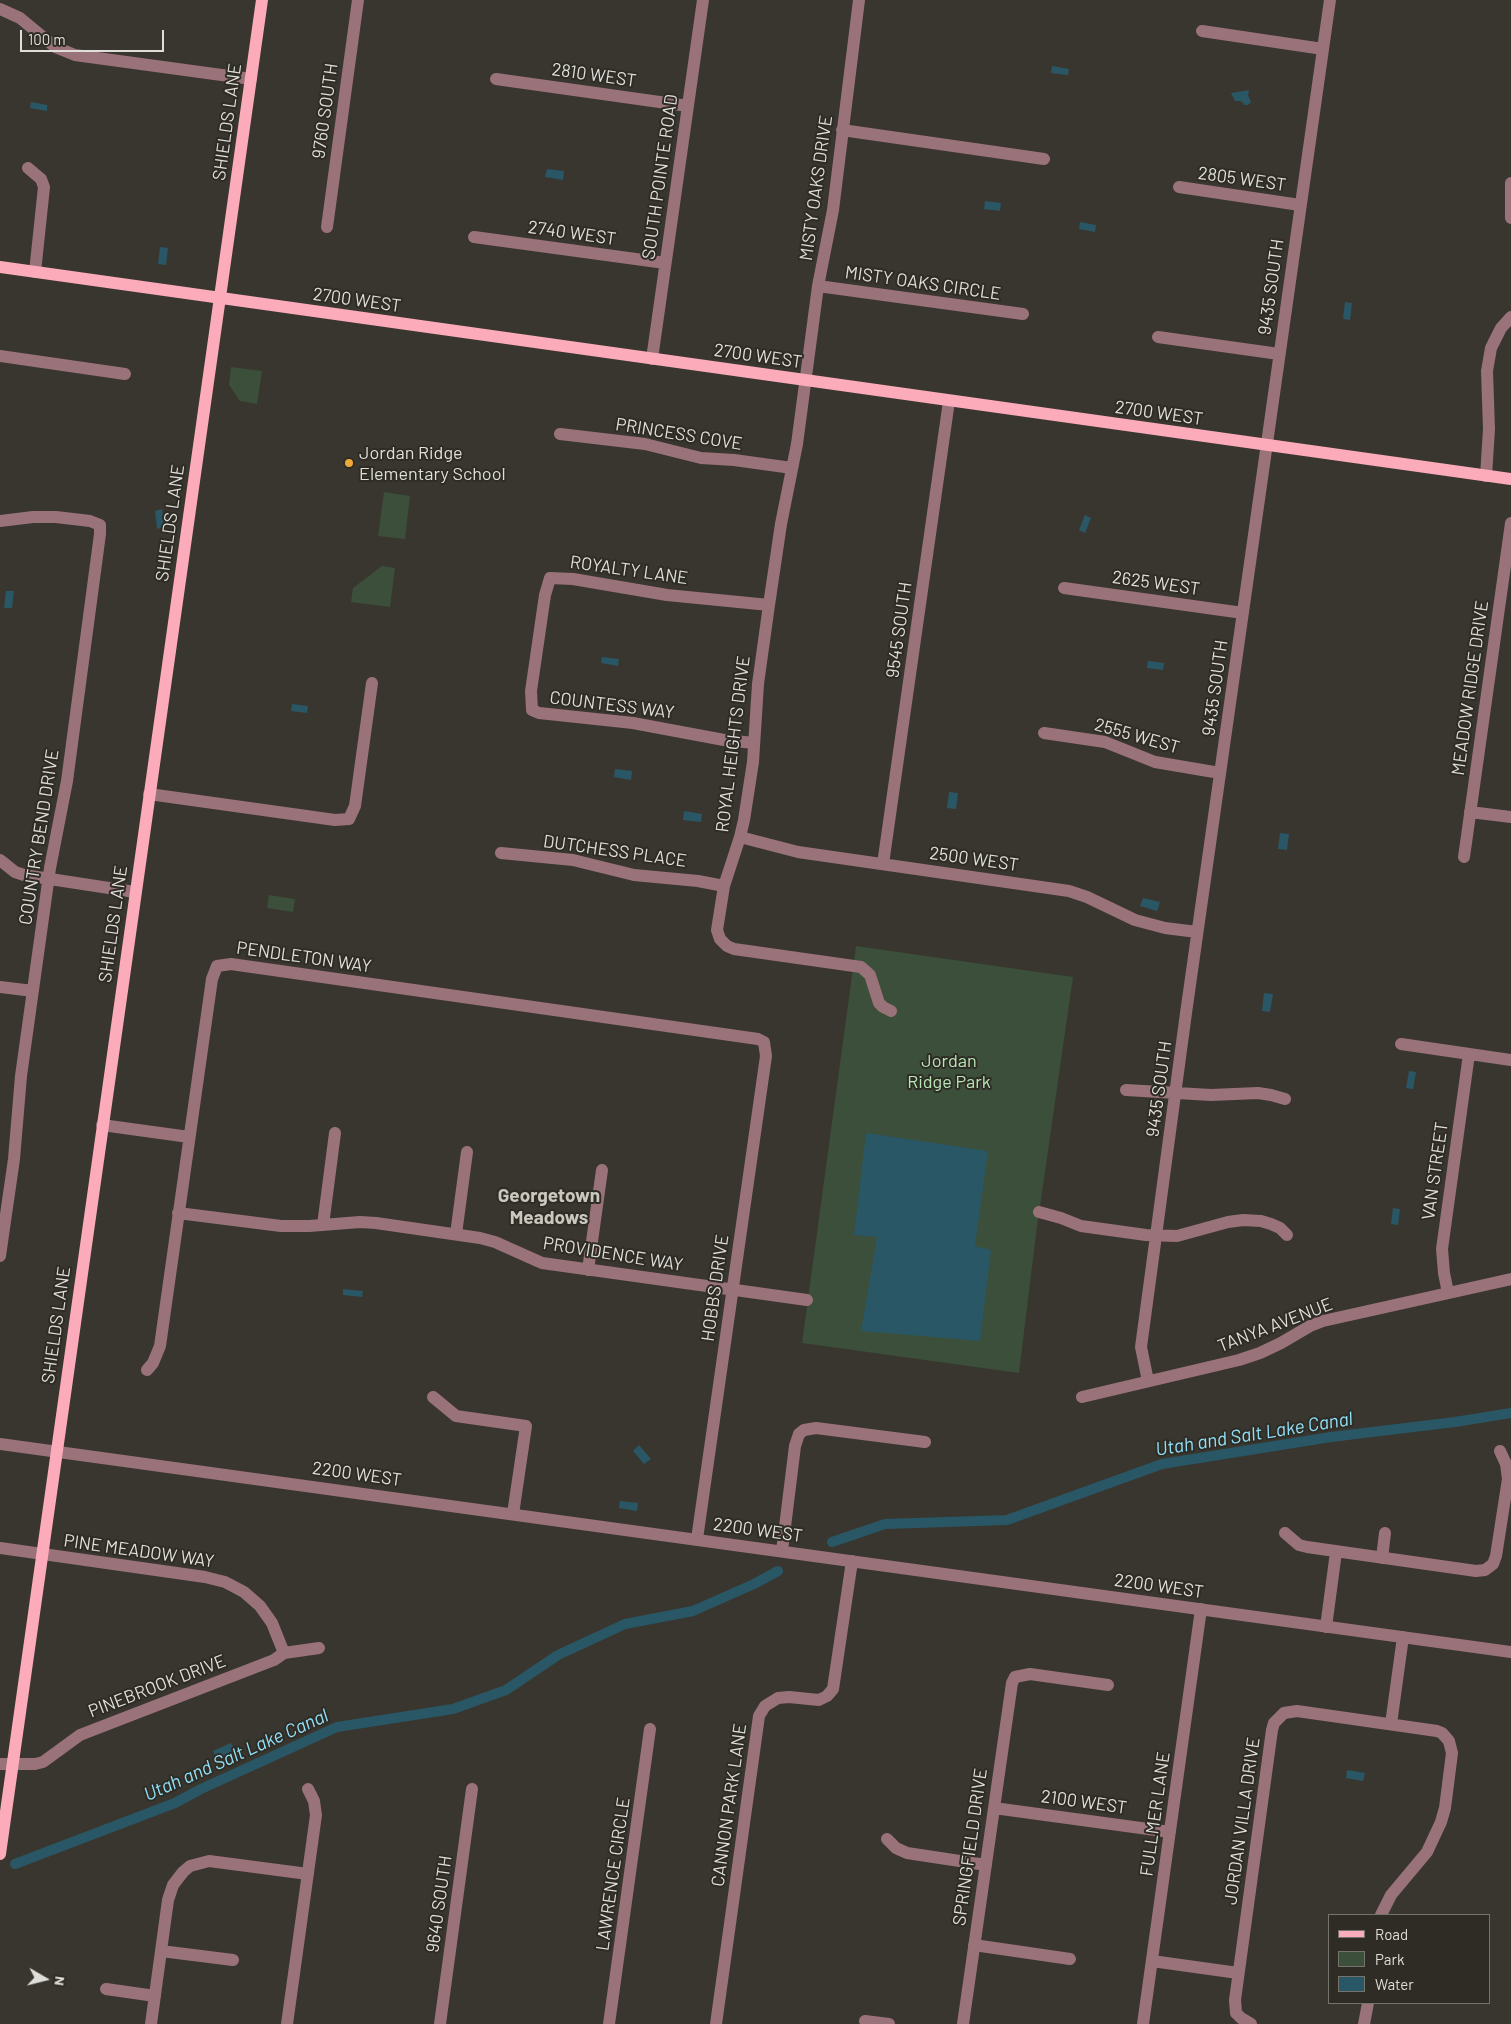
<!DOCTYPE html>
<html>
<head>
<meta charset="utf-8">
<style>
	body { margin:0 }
	#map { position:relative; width:1511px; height:2024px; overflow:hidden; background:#39362f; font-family:Barlow,sans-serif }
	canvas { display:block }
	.legend { position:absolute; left:1328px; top:1914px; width:162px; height:90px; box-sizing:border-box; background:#2e2c25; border:1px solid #75736d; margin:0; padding:6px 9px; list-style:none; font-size:15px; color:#dfded9 }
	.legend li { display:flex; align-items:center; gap:10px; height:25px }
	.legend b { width:25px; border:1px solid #75736d }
	.north { position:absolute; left:20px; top:1954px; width:50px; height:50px; -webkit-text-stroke:4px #2e2c25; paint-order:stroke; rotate:98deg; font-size:14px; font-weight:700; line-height:20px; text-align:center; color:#dfded9 }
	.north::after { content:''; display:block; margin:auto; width:18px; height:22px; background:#dfded9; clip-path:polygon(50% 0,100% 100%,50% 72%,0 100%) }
	.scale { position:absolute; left:20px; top:30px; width:144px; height:22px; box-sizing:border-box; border:2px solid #dfded9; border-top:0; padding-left:6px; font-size:15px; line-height:18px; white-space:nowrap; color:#dfded9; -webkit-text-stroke:4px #2e2c25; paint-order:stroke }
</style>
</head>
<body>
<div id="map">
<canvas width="1511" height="2024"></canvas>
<ul class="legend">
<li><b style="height:6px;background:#fcabbb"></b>Road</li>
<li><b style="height:14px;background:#3b4f3a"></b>Park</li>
<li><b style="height:14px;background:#2a5765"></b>Water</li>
</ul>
<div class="north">N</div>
<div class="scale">100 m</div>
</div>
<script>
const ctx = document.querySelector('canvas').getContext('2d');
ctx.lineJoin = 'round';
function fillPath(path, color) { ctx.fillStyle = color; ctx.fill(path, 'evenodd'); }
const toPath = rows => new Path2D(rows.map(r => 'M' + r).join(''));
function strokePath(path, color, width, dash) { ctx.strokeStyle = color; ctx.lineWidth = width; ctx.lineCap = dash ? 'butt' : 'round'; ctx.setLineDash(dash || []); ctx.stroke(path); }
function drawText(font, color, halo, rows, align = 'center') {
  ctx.font = font + ' Barlow,sans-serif'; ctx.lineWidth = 4; ctx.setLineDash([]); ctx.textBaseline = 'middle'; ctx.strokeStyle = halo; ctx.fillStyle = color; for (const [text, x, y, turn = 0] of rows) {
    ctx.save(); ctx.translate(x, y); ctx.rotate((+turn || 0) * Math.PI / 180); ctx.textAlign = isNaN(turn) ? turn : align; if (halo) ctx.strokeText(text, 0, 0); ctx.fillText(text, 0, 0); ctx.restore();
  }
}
const green = toPath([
	[231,367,262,371,257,404,240,401,229,385],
	[384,492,410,496,405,539,378,536],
	[382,566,395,568,390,607,351,602,353,588],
	[269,895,295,899,293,912,267,908],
	[856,946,1073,977,1036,1234,1019,1373,802,1343]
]);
const water = toPath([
	[1052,66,1069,69,1068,75,1051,73],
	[1249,90,1248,95,1251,102,1248,105,1245,105,1241,101,1235,101,1231,93],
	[31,102,47,105,47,111,30,108],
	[547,169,564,171,563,180,545,177],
	[985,201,1001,203,1000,211,984,209],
	[1080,222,1096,225,1095,232,1079,229],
	[160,247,168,248,166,265,158,264],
	[1345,302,1352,303,1350,320,1343,319],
	[162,509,164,527,157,529,155,511],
	[1085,515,1091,518,1085,533,1079,530],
	[6,591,14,591,12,608,4,608],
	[602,657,619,659,618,666,601,663],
	[1148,661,1164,663,1163,670,1147,668],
	[292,704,308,706,307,713,291,711],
	[615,769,632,771,631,780,614,777],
	[949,792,958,793,956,809,947,808],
	[684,811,702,814,701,822,683,820],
	[1280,833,1289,834,1287,850,1278,849],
	[1143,898,1160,902,1157,911,1140,906],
	[1264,993,1273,994,1270,1012,1262,1011],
	[1409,1071,1416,1072,1413,1089,1406,1088],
	[866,1133,988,1151,975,1246,991,1250,980,1341,861,1331,877,1237,854,1235],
	[1393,1208,1400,1209,1398,1225,1391,1224],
	[343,1289,363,1291,362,1297,343,1295],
	[639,1445,651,1459,644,1464,633,1451],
	[620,1501,638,1503,637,1511,619,1508],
	[231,1743,235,1750,217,1759,213,1751],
	[1347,1770,1365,1773,1363,1781,1346,1778]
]);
const canal = toPath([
	[832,1542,885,1524,1007,1520,1162,1464,1331,1437,1455,1422,1511,1413],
	[15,1864,175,1803,201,1789,337,1727,453,1709,506,1690,558,1655,625,1624,693,1611,754,1584,778,1571]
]);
const minor = toPath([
	[859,0,833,210,818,286,797,444,781,524,769,605,758,684,753,762,744,820,740,837,724,886,717,930,720,939,727,946,734,949,861,967,870,975,879,1003,883,1007,891,1011],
	[0,9,20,18,55,47,75,55,251,79],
	[1202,31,1323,49],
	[496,79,688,106],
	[842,130,1044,159],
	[28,168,41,179,44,187,35,272],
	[1511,183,1511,218],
	[1179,187,1300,205],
	[327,227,358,0],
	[474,237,665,263],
	[818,286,1023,314],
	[1158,337,1279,354],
	[0,356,125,374],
	[652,359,703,0],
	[560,434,645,444,701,458,734,460,792,468],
	[1486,476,1489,429,1487,371,1491,348,1501,328,1511,317],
	[0,521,33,517,56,517,90,521,100,525,100,534,67,781,50,868,21,1076,14,1159,0,1256],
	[1064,588,1243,613],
	[1044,733,1105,742,1155,762,1220,773],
	[754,743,724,740,633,723,539,713,532,710,531,691,545,595,550,578,573,579,667,595,769,605],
	[149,794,335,820,349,819,355,806,372,683],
	[1470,812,1511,817],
	[740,837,798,852,1069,891,1087,897,1135,920,1165,928,1197,932],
	[501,853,573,860,634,875,698,881,724,886],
	[1464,857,1511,523],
	[0,860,15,872,24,875,135,892],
	[883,864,949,401],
	[0,987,33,991],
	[1401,1044,1511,1060],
	[1126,1090,1211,1095,1258,1093,1271,1095,1285,1099],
	[102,1125,189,1137],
	[1039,1212,1061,1218,1081,1226,1146,1235,1177,1236,1228,1222,1243,1220,1261,1221,1271,1224,1280,1228,1287,1235],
	[178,1213,281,1226,309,1226,360,1222,376,1223,480,1238,495,1242,542,1263,807,1300],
	[323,1225,335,1133],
	[456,1234,467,1152],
	[588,1270,602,1170],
	[1448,1293,1444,1273,1442,1249,1469,1054],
	[147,1370,153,1363,160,1346,212,979,217,966,231,964,758,1039,764,1042,766,1056,697,1539],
	[1148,1381,1141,1347,1186,1013,1330,0],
	[433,1397,456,1416,526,1426,513,1514],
	[1082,1397,1239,1360,1260,1353,1281,1343,1310,1326,1323,1321,1511,1279],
	[0,1444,1511,1652],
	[1285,1533,1299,1545,1307,1547,1476,1571,1485,1570,1493,1564,1496,1556,1508,1479,1506,1464,1500,1451],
	[0,1548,205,1577,225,1582,244,1592,260,1606,272,1623,284,1653],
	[782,1551,795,1446,799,1434,804,1430,816,1428,925,1442],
	[1382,1558,1385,1533],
	[1326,1627,1336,1552],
	[1391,1724,1403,1637],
	[0,1764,35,1764,43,1762,80,1735,274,1660,284,1653,319,1648],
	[994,1808,1170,1832],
	[887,1839,896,1848,907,1853,986,1865],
	[974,1945,1070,1959],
	[161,1951,233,1960],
	[1152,1961,1238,1973],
	[106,1989,155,1996],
	[865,2021,889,2024],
	[151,2024,168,1900,173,1885,183,1872,190,1866,209,1861,308,1874],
	[287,2024,316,1815,314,1801,308,1789],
	[440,2024,472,1789],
	[609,2024,650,1729],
	[716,2024,759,1716,765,1706,778,1698,789,1697,819,1700,827,1696,833,1689,852,1561],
	[963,2024,1012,1683,1015,1677,1030,1674,1108,1685],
	[1143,2024,1201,1609],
	[1251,2024,1241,2018,1236,2013,1235,2000,1272,1730,1274,1723,1284,1713,1297,1711,1437,1731,1442,1733,1449,1741,1452,1753,1445,1808,1441,1822,1427,1852,1391,1895,1381,1915],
	[1364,2024,1368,2003]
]);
const major = toPath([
	[0,267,1511,479],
	[0,1854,262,0]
]);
const markers = [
	[349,463,5,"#eaaa39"]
];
const streetNames = [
	["2810 WEST",594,75,8],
	["9760 SOUTH",325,111,-82],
	["SHIELDS LANE",227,122,-82],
	["SOUTH POINTE ROAD",660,177,-82],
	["2805 WEST",1242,179,8],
	["MISTY OAKS DRIVE",816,188,-82],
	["2740 WEST",572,233,8],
	["MISTY OAKS CIRCLE",923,283,8],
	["9435 SOUTH",1271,287,-82],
	["2700 WEST",357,300,8],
	["2700 WEST",758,356,8],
	["2700 WEST",1159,413,8],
	["PRINCESS COVE",679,434,9],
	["SHIELDS LANE",170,523,-82],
	["ROYALTY LANE",629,570,8],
	["2625 WEST",1156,583,8],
	["9545 SOUTH",899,630,-82],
	["9435 SOUTH",1215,688,-82],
	["MEADOW RIDGE DRIVE",1470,688,-82],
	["COUNTESS WAY",612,705,7],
	["2555 WEST",1137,736,16],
	["ROYAL HEIGHTS DRIVE",733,744,-83],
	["COUNTRY BEND DRIVE",39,837,-81],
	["DUTCHESS PLACE",615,851,8],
	["2500 WEST",974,859,8],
	["SHIELDS LANE",113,924,-82],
	["PENDLETON WAY",304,957,8],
	["9435 SOUTH",1159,1089,-82],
	["VAN STREET",1435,1171,-82],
	["PROVIDENCE WAY",613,1254,9],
	["HOBBS DRIVE",715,1288,-82],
	["SHIELDS LANE",56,1325,-82],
	["TANYA AVENUE",1275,1325,-21],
	["2200 WEST",357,1474,8],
	["2200 WEST",758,1530,8],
	["PINE MEADOW WAY",139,1551,8],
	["2200 WEST",1159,1586,8],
	["PINEBROOK DRIVE",157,1686,-21],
	["2100 WEST",1084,1802,8],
	["CANNON PARK LANE",729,1805,-82],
	["FULLMER LANE",1155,1814,-82],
	["JORDAN VILLA DRIVE",1242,1821,-82],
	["SPRINGFIELD DRIVE",970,1847,-82],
	["LAWRENCE CIRCLE",613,1874,-82],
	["9640 SOUTH",439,1904,-82]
];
const poiNames = [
	["Jordan Ridge",359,453],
	["Elementary School",359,474]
];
const parkNames = [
	["Jordan",949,1061],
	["Ridge Park",949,1082]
];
const neighbourhoodNames = [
	["Georgetown",549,1196],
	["Meadows",549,1218]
];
const waterNames = [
	["Utah and Salt Lake Canal",1254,1434,-9],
	["Utah and Salt Lake Canal",236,1755,-24]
];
fillPath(green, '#3b4f3a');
fillPath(water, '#2a5765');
strokePath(canal, '#2a5765', 10);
strokePath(minor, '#9a7279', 12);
strokePath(major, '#fcabbb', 12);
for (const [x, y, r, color] of markers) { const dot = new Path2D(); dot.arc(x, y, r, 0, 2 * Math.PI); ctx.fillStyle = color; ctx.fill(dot); strokePath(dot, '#2e2c25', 2); }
drawText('18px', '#dfded9', '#2e2c25', streetNames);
drawText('18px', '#dfded9', '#2e2c25', poiNames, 'left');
drawText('18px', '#b6e6b4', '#2e2c25', parkNames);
drawText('bold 19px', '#cac7be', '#2e2c25', neighbourhoodNames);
drawText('italic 19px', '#91e0f9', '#2e2c25', waterNames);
</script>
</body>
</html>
